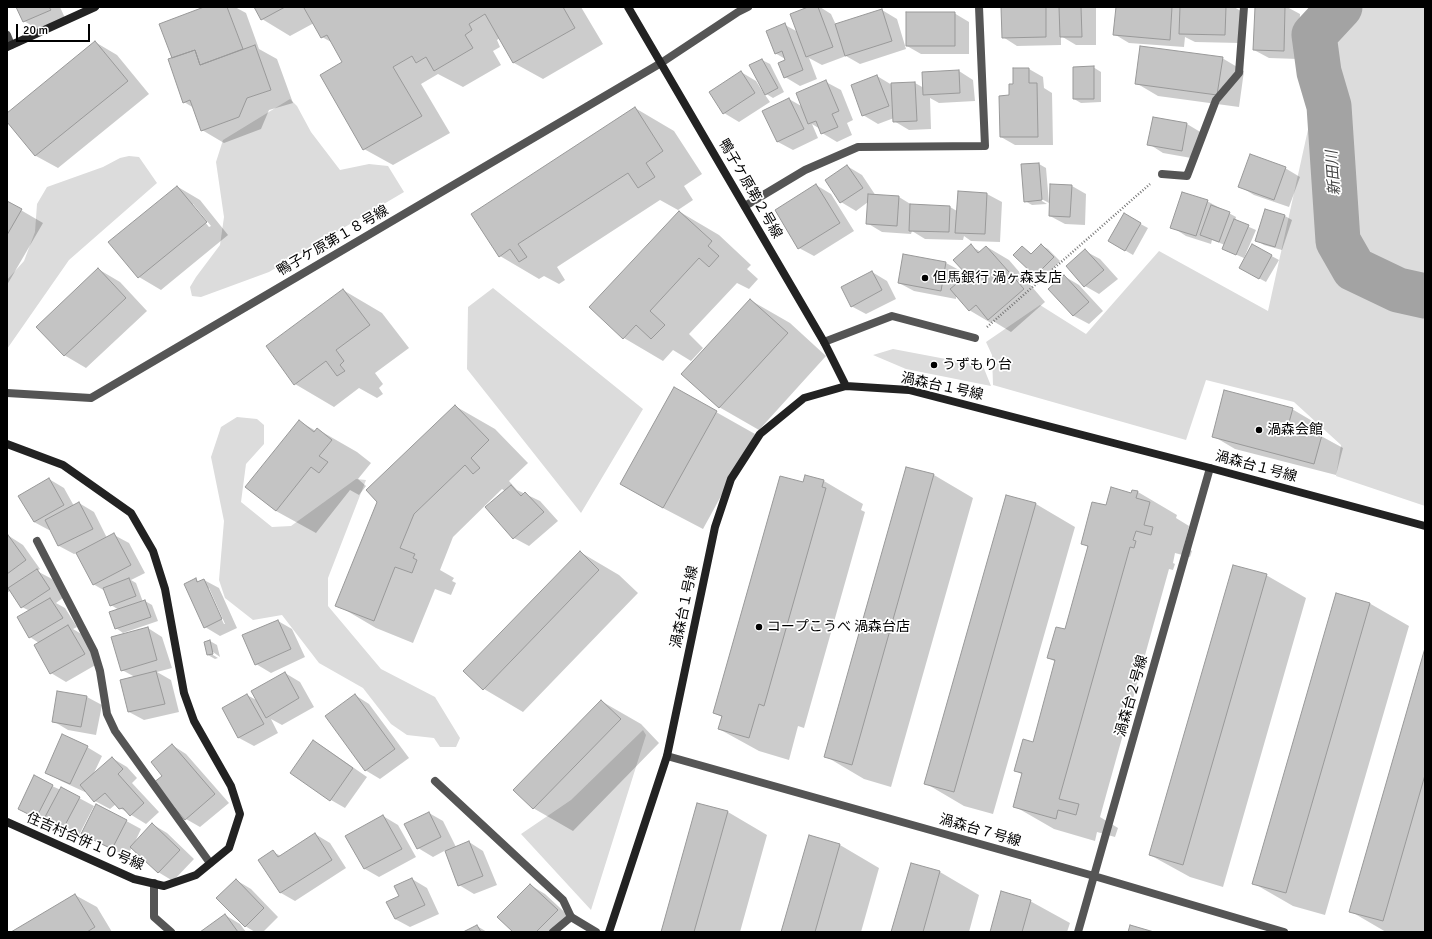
<!DOCTYPE html>
<html>
<head>
<meta charset="utf-8">
<style>
	body { margin:0 }
	#map { position:relative; width:1432px; height:939px; overflow:hidden; background:#fff; font-family:Signika,sans-serif }
	canvas { display:block }
	.frame { position:absolute; inset:0; border:8px solid #000; pointer-events:none }
	.scale { position:absolute; left:16px; top:24px; width:74px; height:18px; box-sizing:border-box; border:2px solid #000; border-top:0; padding-left:5px; font-size:12px; line-height:14px; white-space:nowrap; color:#000; -webkit-text-stroke:3px #fff; paint-order:stroke }
</style>
</head>
<body>
<div id="map">
<canvas width="1432" height="939"></canvas>
<div class="frame"></div>
<div class="scale">20 m</div>
</div>
<script>
const ctx = document.querySelector('canvas').getContext('2d');
ctx.lineJoin = 'round';
function fillPath(path, color) { ctx.fillStyle = color; ctx.fill(path, 'evenodd'); }
const toPath = rows => new Path2D(rows.map(r => 'M' + r).join(''));
function strokePath(path, color, width, dash) { ctx.strokeStyle = color; ctx.lineWidth = width; ctx.lineCap = dash ? 'butt' : 'round'; ctx.setLineDash(dash || []); ctx.stroke(path); }
function drawText(font, color, halo, rows, align = 'center') {
  ctx.font = font + ' Signika,"Noto Sans JP",sans-serif'; ctx.lineWidth = 3.5; ctx.setLineDash([]); ctx.textBaseline = 'middle'; ctx.strokeStyle = halo; ctx.fillStyle = color; for (const [text, x, y, turn = 0] of rows) {
    ctx.save(); ctx.translate(x, y); ctx.rotate((+turn || 0) * Math.PI / 180); ctx.textAlign = isNaN(turn) ? turn : align; if (halo) ctx.strokeText(text, 0, 0); ctx.fillText(text, 0, 0); ctx.restore();
  }
}
const green = toPath([
	[1335,7,1425,7,1425,506,1336,476,1341,445,1294,402,1206,380,1186,440,993,385,992,355,986,342,1040,305,1086,334,1159,251,1268,311],
	[290,99,297,106,311,132,340,170,369,164,388,166,404,192,269,272,201,297,192,296,190,287,196,277,220,245,224,217,216,162,223,140],
	[129,156,139,157,157,183,69,260,7,349,7,280,24,261,35,232,37,204,47,187,103,167,120,158],
	[493,288,643,409,581,513,467,369,468,307],
	[893,349,983,366,991,386,906,369,873,355],
	[237,417,257,419,264,425,264,444,246,464,241,502,272,527,291,526,356,479,366,480,328,578,328,606,381,669,435,697,460,738,456,747,440,747,434,738,407,735,391,724,363,688,319,663,282,615,253,620,225,598,219,580,224,521,211,457,221,427],
	[643,730,646,735,591,910,521,834,571,800]
]);
const shadow = toPath([
	[17,7,60,7,65,18,39,30,24,21],
	[207,7,235,7,246,13,259,49,277,59,293,103,269,110,261,129,224,143,202,130,194,108,184,102,173,58],
	[255,7,581,7,603,44,543,79,514,63,500,38,497,40,500,47,493,51,501,65,463,87,438,74,421,84,450,133,393,165,364,149,344,62,333,43,322,37,314,23,290,36,262,19],
	[811,7,820,7,831,14,836,25,882,10,897,19,906,49,860,64,846,56,822,65,809,58,817,79,800,86,785,77,787,60,775,53,785,25,798,32],
	[1002,7,1096,7,1096,45,1076,45,1061,36,1061,45,1017,46,1003,37],
	[1117,7,1234,7,1241,11,1240,43,1195,42,1185,37,1184,47,1129,43,1114,34],
	[1256,7,1287,7,1300,14,1298,59,1269,58,1254,50],
	[954,13,969,22,969,54,921,54,907,46],
	[95,42,117,55,149,94,58,168,36,156,7,121,7,115],
	[1222,58,1244,71,1239,107,1158,96,1136,83],
	[762,60,770,64,784,92,773,98,763,92,770,102,739,122,724,113,741,72,756,81,763,92,765,91],
	[1093,67,1101,72,1101,102,1081,103,1074,99],
	[1029,69,1043,77,1044,88,1052,93,1053,145,1015,145,1001,137,1014,85],
	[959,71,973,80,975,101,939,103,930,98,931,129,909,130,894,121,894,118,878,124,863,115,877,76,892,85,915,83,924,88],
	[826,82,841,90,853,120,847,123,852,135,837,142,822,133,820,129,812,124,818,138,793,150,778,142,763,112,789,99,803,107],
	[635,108,674,131,702,174,684,186,693,200,678,210,660,200,557,267,565,280,559,284,544,276,539,279,500,256],
	[1154,118,1187,124,1202,133,1197,159,1163,153,1149,144],
	[1039,164,1046,168,1049,203,1038,197,1037,198,1047,204,1032,205,1025,201],
	[847,166,862,175,876,196,899,197,912,205,950,207,957,211,959,192,987,194,1002,202,1000,242,971,241,964,236,963,240,925,239,912,231,911,234,882,232,867,223,868,202,856,211,841,202],
	[1285,168,1300,177,1289,207,1254,195,1239,186],
	[816,185,831,194,854,231,814,256,799,248],
	[1072,186,1086,194,1085,225,1065,224,1050,216],
	[178,187,200,200,228,235,161,290,139,277],
	[191,204,193,204,211,226,209,227],
	[1207,201,1236,217,1235,221,1256,230,1244,258,1223,249,1225,245,1212,240,1211,244,1186,236,1172,227],
	[7,202,43,223,7,285],
	[680,212,719,235,751,265,747,269,758,279,749,289,737,283,689,334,703,348,691,361,673,350,663,361,624,338],
	[1124,215,1148,228,1133,255,1109,241],
	[1285,216,1292,220,1282,250,1264,245,1256,240],
	[1041,245,1048,249,1060,261,1043,280,1036,275,1015,255,1022,247,1032,254],
	[971,246,981,252,987,247,1009,260,1045,302,1011,332,993,321,991,323,969,310,956,296,956,299,914,291,899,283,904,255,946,263,961,271,959,283,968,275],
	[1253,246,1279,260,1266,282,1240,268],
	[1085,251,1100,259,1118,279,1099,294,1085,286],
	[98,269,120,282,147,311,86,368,64,355],
	[872,272,887,281,896,299,866,314,851,306],
	[1064,276,1079,285,1103,311,1089,324,1074,316,1050,290],
	[343,290,382,313,409,348,375,373,383,384,379,388,383,394,377,398,359,388,334,407,295,384],
	[750,300,790,323,826,356,759,430,719,407],
	[455,406,495,429,528,463,509,481,517,490,540,501,558,521,529,546,514,538,505,491,502,489,453,537,440,570,454,578,452,581,456,583,451,595,435,589,413,643,376,628,337,605],
	[1292,409,1314,422,1311,433,1321,436,1343,448,1336,475,1235,449,1213,436],
	[716,412,755,434,703,529,661,507],
	[299,421,316,431,317,429,357,452,371,463,358,479,366,486,359,495,350,490,316,533,276,511,246,487],
	[907,468,934,475,973,498,891,787,864,779,825,756],
	[806,476,824,481,863,504,861,510,865,512,804,728,798,726,789,760,759,751,719,729,722,717,714,713],
	[49,479,64,488,74,506,79,503,94,512,107,538,114,535,129,543,145,573,131,580,136,583,143,602,145,601,152,605,158,621,123,633,116,628,119,610,111,605,105,591,93,584,77,553,74,554,59,546,51,529,49,530,34,522],
	[1132,491,1138,492,1177,515,1176,518,1189,526,1184,546,1192,551,1190,557,1175,553,1173,563,1175,564,1173,570,1169,569,1100,817,1118,828,1115,837,1097,832,1095,841,1054,829,1014,806,1023,775,1016,771,1033,743,1056,662,1048,658,1066,630,1088,547,1082,543,1106,506,1132,494],
	[1036,504,1075,527,993,814,964,806,925,783],
	[9,536,23,545,40,569,37,571,52,579,64,597,56,603,65,608,77,627,73,629,83,635,99,663,66,682,51,673,35,645,39,643,30,637,30,611,22,607,11,590,7,593,7,537],
	[580,552,619,575,638,593,523,712,484,689,465,671],
	[1266,575,1306,598,1223,887,1190,877,1150,855],
	[196,580,200,582,204,580,219,588,237,628,220,636,205,627],
	[207,588,209,588,225,624,224,624],
	[1369,603,1409,626,1325,915,1293,906,1253,883],
	[278,621,292,629,305,657,271,673,256,664],
	[148,628,162,637,172,668,157,672,171,680,179,712,144,720,129,712,121,681,135,677,122,670],
	[210,641,217,645,220,657,213,652,213,655,218,658,215,659,208,655],
	[1425,652,1425,932,1386,932,1350,911],
	[285,673,300,682,314,707,282,725,271,719,278,733,254,746,239,738,223,708,247,695,258,701],
	[58,692,87,697,102,705,96,735,68,730,53,721],
	[355,695,369,704,409,758,380,779,365,770],
	[601,701,641,724,659,743,573,831,533,808],
	[314,741,328,750,367,777,345,808,331,800],
	[172,745,186,754,229,803,200,827,186,819],
	[87,747,102,756,93,775,112,758,127,767,137,778,132,783,159,812,146,824,120,808,116,804,110,809,95,801,86,791,85,792,61,781,46,772],
	[52,786,79,798,94,806,79,835,54,821,51,826,34,817],
	[698,804,728,812,767,835,740,932,662,932],
	[97,805,141,829,135,842,152,824,167,833,194,859,173,881,158,872,132,847,127,857,97,842,82,833],
	[429,813,443,821,456,847,469,842,483,851,497,885,474,894,459,885,446,850,433,857,418,848],
	[383,816,398,825,416,857,379,877,365,869,347,836],
	[315,834,330,843,346,868,295,901,281,893,259,860,273,852,281,856],
	[809,836,840,845,879,868,861,932,782,932],
	[911,864,940,872,979,895,969,932,892,932],
	[412,879,427,888,439,914,410,927,395,919],
	[236,880,251,889,278,917,263,932,255,932,245,926],
	[530,885,545,894,572,919,559,932,514,932],
	[75,895,97,907,112,932,13,932],
	[1030,901,1070,923,1067,932,991,932],
	[225,915,240,924,246,932,201,932],
	[477,926,487,932,465,932]
]);
const river = toPath([
	[1340,7,1314,35,1319,72,1329,106,1338,241,1354,269,1398,290,1425,296]
]);
const building = toPath([
	[16,7,49,7,51,10,23,22,16,7],
	[204,7,227,7,243,49,200,65,195,50,172,58,159,24,204,7],
	[254,7,285,7,261,20,254,7],
	[307,7,563,7,575,28,513,63,485,14,469,24,472,30,465,35,473,48,434,71,426,57,416,63,412,56,393,67,422,116,363,150,320,75,342,62,327,35,321,38,304,8,307,7],
	[808,7,818,7,833,47,806,57,790,14,808,7],
	[1001,7,1046,7,1046,37,1002,38,1001,7],
	[1059,7,1081,7,1082,37,1060,37,1059,7],
	[1116,7,1172,7,1170,40,1113,35,1116,7],
	[1180,7,1226,7,1225,35,1179,34,1180,7],
	[1255,7,1285,7,1284,51,1253,50,1255,7],
	[882,9,892,41,845,56,835,24,882,9],
	[906,12,955,12,955,46,906,46,906,12],
	[785,23,803,70,784,78,778,63,785,60,782,51,775,54,766,31,785,23],
	[95,41,128,81,35,156,7,122,7,113,95,41],
	[255,45,271,90,247,98,239,117,201,131,190,100,183,103,168,59,195,50,200,65,255,45],
	[1140,46,1223,57,1217,95,1135,84,1140,46],
	[762,59,778,88,765,95,749,65,762,59],
	[1094,66,1094,99,1073,99,1073,67,1094,66],
	[1013,68,1029,68,1029,83,1037,83,1038,137,1000,137,999,96,1009,95,1009,84,1013,84,1013,68],
	[959,70,960,93,923,95,922,72,959,70],
	[741,71,755,93,723,114,709,92,741,71],
	[877,75,889,106,862,116,851,85,877,75],
	[826,80,839,111,832,114,838,127,821,134,816,121,808,124,796,93,826,80],
	[915,82,917,121,893,122,891,83,915,82],
	[789,98,804,129,777,142,762,111,789,98],
	[635,107,663,151,646,163,655,177,638,188,628,173,518,244,527,257,519,262,510,249,499,257,471,214,635,107],
	[1153,117,1187,123,1182,151,1147,145,1153,117],
	[1250,154,1286,167,1274,200,1238,187,1250,154],
	[1039,163,1042,200,1024,202,1021,164,1039,163],
	[847,165,863,188,840,203,825,180,847,165],
	[816,184,840,223,798,249,775,210,816,184],
	[1050,184,1072,185,1070,217,1049,216,1050,184],
	[177,186,207,222,138,278,108,242,177,186],
	[958,191,987,193,985,234,955,233,958,191],
	[1182,192,1208,200,1196,236,1170,228,1182,192],
	[868,194,899,196,897,226,866,224,868,194],
	[7,201,22,209,7,235,7,201],
	[910,204,950,206,949,232,909,231,910,204],
	[1211,205,1230,212,1219,242,1200,235,1211,205],
	[1265,209,1285,215,1275,247,1255,241,1265,209],
	[679,211,712,241,708,246,719,256,709,267,699,258,650,311,665,325,651,339,636,325,623,339,589,307,679,211],
	[1124,213,1141,223,1125,251,1108,241,1124,213],
	[1234,219,1249,225,1236,255,1222,249,1234,219],
	[971,244,978,253,986,246,1024,289,988,320,976,305,969,311,950,289,967,275,953,260,971,244],
	[1041,244,1054,257,1035,276,1013,255,1022,246,1031,254,1041,244],
	[1252,244,1272,255,1259,279,1239,268,1252,244],
	[1085,249,1104,270,1084,287,1066,266,1085,249],
	[903,254,946,262,941,291,898,283,903,254],
	[98,268,126,298,64,356,36,327,98,268],
	[872,271,882,290,851,307,841,287,872,271],
	[1064,275,1089,302,1073,316,1048,289,1064,275],
	[343,289,370,325,336,350,344,361,340,365,345,371,337,376,326,361,294,385,266,346,343,289],
	[750,299,788,333,719,408,681,374,750,299],
	[674,387,717,411,663,508,620,484,674,387],
	[1224,390,1293,408,1288,426,1322,435,1314,464,1212,437,1224,390],
	[455,405,489,440,471,458,480,468,473,474,465,465,414,514,400,548,415,554,413,558,417,560,412,573,395,567,374,621,335,606,377,502,366,490,455,405],
	[299,420,314,432,317,428,332,440,319,456,328,462,319,473,311,467,276,511,245,487,299,420],
	[906,467,934,474,852,765,824,757,906,467],
	[805,475,824,480,822,487,826,488,764,706,759,704,749,738,718,729,722,716,713,713,780,476,803,482,805,475],
	[49,478,64,505,34,522,18,496,49,478],
	[511,485,521,496,525,492,544,512,513,539,485,507,511,485],
	[1111,487,1131,493,1132,490,1138,491,1136,498,1150,502,1144,525,1153,527,1151,535,1136,531,1133,540,1136,541,1134,548,1130,547,1059,799,1079,804,1076,815,1058,810,1056,819,1013,807,1022,773,1014,771,1023,739,1033,742,1055,660,1047,658,1056,627,1065,629,1088,546,1081,544,1092,502,1106,505,1111,487],
	[1006,495,1036,503,954,792,924,784,1006,495],
	[79,502,93,529,58,546,45,520,79,502],
	[114,533,131,565,93,585,76,553,114,533],
	[8,535,26,560,7,574,7,536,8,535],
	[580,551,599,570,483,690,463,671,580,551],
	[1233,565,1267,574,1183,865,1149,855,1233,565],
	[37,569,50,589,21,608,8,588,37,569],
	[129,578,136,596,110,606,103,588,129,578],
	[196,578,197,582,204,579,222,619,204,628,184,584,196,578],
	[1336,593,1370,603,1286,893,1252,884,1336,593],
	[50,598,63,618,29,638,17,617,50,598],
	[145,600,151,617,115,629,109,612,145,600],
	[278,620,291,649,255,665,242,635,278,620],
	[68,625,85,654,50,674,34,645,68,625],
	[148,627,157,660,121,671,111,637,148,627],
	[210,640,213,654,207,655,204,642,210,640],
	[1425,648,1425,775,1383,921,1349,912,1425,648],
	[156,671,165,704,128,712,120,680,156,671],
	[285,672,299,698,266,718,251,691,285,672],
	[57,691,87,696,81,727,52,722,57,691],
	[247,694,264,724,238,738,222,708,247,694],
	[355,694,395,749,365,771,325,716,355,694],
	[601,700,621,719,533,809,513,790,601,700],
	[62,734,88,746,70,784,45,773,62,734],
	[313,740,353,768,330,801,290,773,313,740],
	[172,744,215,794,185,820,153,783,162,776,151,762,172,744],
	[112,757,123,769,118,774,144,803,130,816,123,808,119,809,105,793,94,802,80,785,112,757],
	[34,775,53,785,36,818,18,809,34,775],
	[61,787,80,797,64,827,45,817,61,787],
	[697,803,728,811,694,932,661,932,697,803],
	[96,804,127,820,112,849,81,834,96,804],
	[429,812,441,837,417,849,404,824,429,812],
	[383,815,402,849,364,869,345,836,383,815],
	[152,823,180,850,158,873,130,847,152,823],
	[315,833,332,860,280,893,258,860,273,850,278,857,315,833],
	[809,835,840,844,815,932,781,932,809,835],
	[469,841,483,876,458,886,445,851,469,841],
	[911,863,940,871,923,932,891,932,911,863],
	[412,878,425,905,395,919,386,902,399,896,394,886,412,878],
	[236,879,264,908,245,927,216,898,236,879],
	[530,884,558,910,536,932,513,932,497,917,530,884],
	[1001,891,1031,900,1022,932,990,932,1001,891],
	[75,894,95,927,87,932,11,932,75,894],
	[225,914,238,932,200,932,225,914],
	[477,925,481,932,463,932,477,925],
	[1130,925,1154,932,1128,932,1130,925]
]);
const path = toPath([
	[987,327,1150,184]
]);
const lane = toPath([
	[435,781,563,900,571,917],
	[154,883,154,917,171,932]
]);
const street = toPath([
	[7,35,11,45],
	[1162,174,1187,176,1216,100,1239,73,1244,7],
	[745,206,805,170,858,147,985,146,979,7],
	[824,342,892,316,975,338],
	[7,393,91,398,661,63,738,12,748,7],
	[37,541,94,651,100,671,107,714,115,731,210,863],
	[667,756,1094,876,1284,932],
	[553,932,571,917,596,932],
	[1078,932,1210,468]
]);
const secondary = toPath([
	[628,7,824,342,846,386],
	[7,47,95,7],
	[7,444,63,465,131,513,153,551,165,589,184,693,194,721,231,786,240,814,229,848,196,875,164,886,134,879,7,822],
	[609,932,667,756,715,527,731,479,760,434,804,398,846,386,909,390,1210,468,1425,526]
]);
const markers = [
	[925,278,4,"#000"],
	[934,365,4,"#000"],
	[1259,430,4,"#000"],
	[759,627,4,"#000"]
];
const streetNames = [
	["鴨子ケ原第２号線",750,189,60],
	["鴨子ケ原第１８号線",333,241,-30],
	["渦森台１号線",942,387,12],
	["渦森台１号線",1256,467,15],
	["渦森台１号線",685,607,-78],
	["渦森台２号線",1132,696,-74],
	["渦森台７号線",980,831,16],
	["住吉村合併１０号線",85,842,23]
];
const poiNames = [
	["但馬銀行 渦ヶ森支店",933,278],
	["うずもり台",942,365],
	["渦森会館",1267,430],
	["コープこうべ 渦森台店",767,627]
];
const waterNames = [
	["新田川",1334,173,-94]
];
fillPath(green, '#dcdcdc');
fillPath(shadow, '#0003');
strokePath(river, '#a3a3a3', 45);
fillPath(building, '#c4c4c4');
strokePath(building, '#999', 1);
strokePath(path, '#777', 2.5, [1, 2]);
strokePath(lane, '#555', 8);
strokePath(street, '#555', 8);
strokePath(secondary, '#222', 8);
for (const [x, y, r, color] of markers) { const dot = new Path2D(); dot.arc(x, y, r, 0, 2 * Math.PI); ctx.fillStyle = color; ctx.fill(dot); strokePath(dot, '#fff', 1.5); }
drawText('14px', '#000', '#fff', streetNames);
drawText('14px', '#000', '#fff', poiNames, 'left');
drawText('italic 15px', '#444', '#fff', waterNames);
</script>
</body>
</html>
